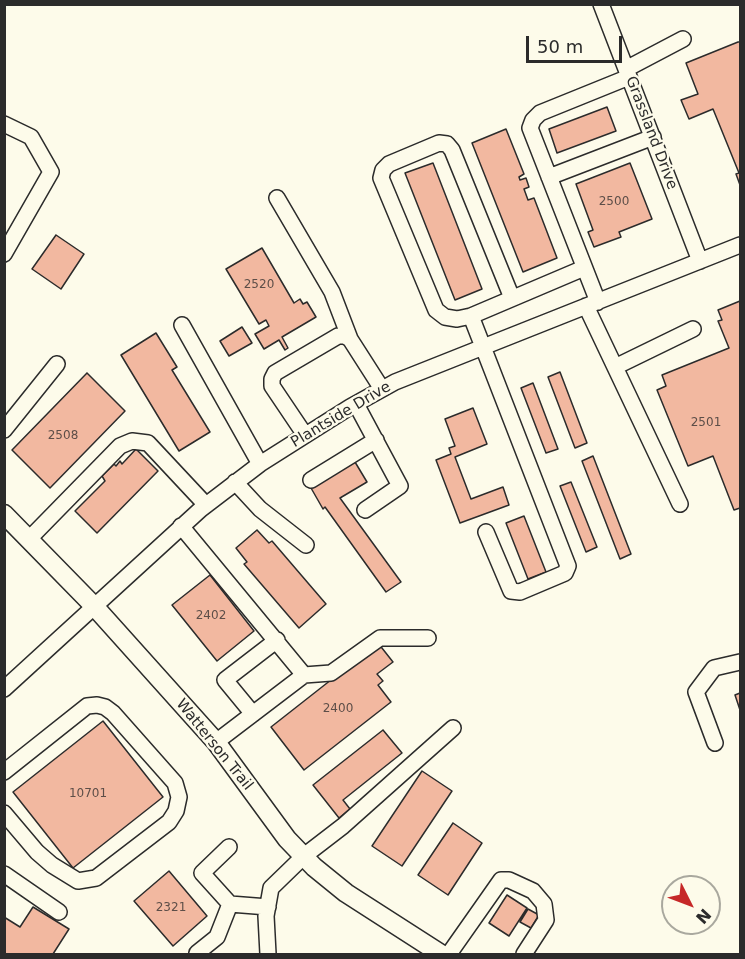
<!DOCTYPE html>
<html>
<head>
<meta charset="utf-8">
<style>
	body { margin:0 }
	#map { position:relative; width:745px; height:959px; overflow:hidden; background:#fdfbea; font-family:"DejaVu Sans",sans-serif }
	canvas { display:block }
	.frame { position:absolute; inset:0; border:6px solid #2b2b2b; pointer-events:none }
	.north { position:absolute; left:661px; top:875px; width:60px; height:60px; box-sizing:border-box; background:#fdfbea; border:2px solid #a9a89e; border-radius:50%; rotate:132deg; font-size:16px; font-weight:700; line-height:24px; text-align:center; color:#2b2b2b }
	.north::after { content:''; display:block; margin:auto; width:21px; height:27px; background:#c62828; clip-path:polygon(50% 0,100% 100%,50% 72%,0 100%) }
	.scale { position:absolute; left:526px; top:36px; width:96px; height:27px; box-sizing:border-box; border:3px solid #2b2b2b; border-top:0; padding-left:8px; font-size:18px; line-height:21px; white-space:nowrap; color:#2b2b2b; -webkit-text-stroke:4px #fdfbea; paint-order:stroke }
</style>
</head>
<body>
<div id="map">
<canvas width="745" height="959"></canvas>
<div class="frame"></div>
<div class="north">N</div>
<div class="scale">50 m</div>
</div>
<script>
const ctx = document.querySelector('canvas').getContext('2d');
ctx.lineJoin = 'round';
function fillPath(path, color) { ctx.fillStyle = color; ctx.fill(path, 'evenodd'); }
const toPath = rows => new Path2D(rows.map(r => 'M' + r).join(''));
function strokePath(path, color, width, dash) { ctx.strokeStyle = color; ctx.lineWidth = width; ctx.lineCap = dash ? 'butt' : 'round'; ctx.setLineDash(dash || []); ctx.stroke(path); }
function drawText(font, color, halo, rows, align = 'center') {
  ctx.font = font + ' "DejaVu Sans",sans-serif'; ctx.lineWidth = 4.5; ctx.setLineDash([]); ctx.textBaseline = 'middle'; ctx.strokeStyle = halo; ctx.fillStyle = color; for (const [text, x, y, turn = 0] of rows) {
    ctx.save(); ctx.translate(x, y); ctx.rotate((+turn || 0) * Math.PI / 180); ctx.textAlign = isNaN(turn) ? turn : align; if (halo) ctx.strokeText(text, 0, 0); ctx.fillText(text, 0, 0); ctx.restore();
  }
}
const building = toPath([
	[738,42,740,42,740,185,736,174,739,173,713,109,689,119,681,100,698,94,686,63,738,42],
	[607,107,616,131,557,153,549,129,607,107],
	[506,129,524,174,519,177,520,180,526,178,529,187,524,189,528,200,534,198,557,258,523,272,472,143,506,129],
	[433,163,482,289,455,300,405,173,433,163],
	[630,163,652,219,619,232,621,237,594,247,588,232,593,230,576,184,630,163],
	[56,235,84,254,61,289,32,269,56,235],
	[262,248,294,303,300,299,303,304,307,302,316,317,282,337,288,348,285,350,279,340,264,349,255,334,269,326,266,320,259,324,226,269,262,248],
	[740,301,740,508,734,510,713,456,688,466,657,390,666,386,662,375,729,348,718,321,722,320,718,310,740,301],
	[242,327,252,343,229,356,220,341,242,327],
	[156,333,177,367,172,370,210,432,179,451,121,355,156,333],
	[560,372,587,443,575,448,548,377,560,372],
	[87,373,125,411,50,488,12,450,87,373],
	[533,383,558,449,546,453,521,388,533,383],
	[473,408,487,444,455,457,471,499,503,487,509,505,460,523,436,460,451,454,449,448,455,446,445,419,473,408],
	[136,449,158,471,97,533,75,511,105,481,102,476,114,464,116,466,120,461,122,464,136,449],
	[593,456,631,554,620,559,582,461,593,456],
	[355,462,367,482,340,498,401,582,386,592,325,507,323,509,311,488,355,462],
	[571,482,597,547,586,552,560,486,571,482],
	[524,516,546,572,528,579,506,523,524,516],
	[257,530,269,543,272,541,326,604,299,628,244,564,247,562,236,548,257,530],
	[210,575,254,631,217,661,172,605,210,575],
	[378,643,393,662,377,674,383,681,378,685,391,702,304,770,271,727,378,643],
	[740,693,740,710,735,695,740,693],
	[103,721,163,797,73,868,13,792,103,721],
	[383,730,402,753,343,800,350,809,339,818,313,785,383,730],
	[422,771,452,791,402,866,372,846,422,771],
	[453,823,482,843,448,895,418,875,453,823],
	[169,871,207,916,173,946,134,901,169,871],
	[507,895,527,908,509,936,489,923,507,895],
	[33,907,69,929,53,954,4,954,4,917,20,927,33,907],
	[528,909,539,915,531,928,520,922,528,909]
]);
const minor = toPath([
	[601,4,700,261],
	[626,69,683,39],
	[4,124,31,137,51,172,4,254],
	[549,177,653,137],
	[277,198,332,292,350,339],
	[598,302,530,128,533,120,540,113,629,77],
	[586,306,680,504],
	[471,316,584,268],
	[182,325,260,464],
	[615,367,693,329],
	[356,404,400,486,365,510],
	[4,430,57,364],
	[305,435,272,386,272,379,275,373,338,336,345,336,350,339,382,389],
	[311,480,376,440],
	[235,482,260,509,306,545],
	[181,526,304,675,216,742],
	[486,532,511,591,520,592,565,573,568,566,471,316,457,319,445,317,436,310,381,178,383,170,389,164,439,143,447,144,452,150,463,177,512,298],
	[29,539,120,446,132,441,148,443,206,505],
	[304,675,331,673,380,638,428,638],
	[4,689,201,509,260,464,350,407,395,382,740,245],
	[253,714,225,680,277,640],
	[715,743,696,692,714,668,740,662],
	[4,772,87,706,97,705,105,707,113,713,175,783,179,797,176,811,169,822,96,878,78,881,52,865,37,852,4,813],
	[229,847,202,873,230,904,268,907],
	[4,874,59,912],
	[197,953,217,937,230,904],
	[268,954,266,916,271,888,304,856,343,826,453,728],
	[449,954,501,880,509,880,533,891,544,904,546,920,524,954]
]);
const major = toPath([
	[4,514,94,606,216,742,287,839,314,867,346,893,441,954]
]);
const numberNames = [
	["2500",614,202],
	["2520",259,285],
	["2501",706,423],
	["2508",63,436],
	["2402",211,616],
	["2400",338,709],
	["10701",88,794],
	["2321",171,908]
];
const streetNames = [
	["Grassland Drive",651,133,69],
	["Plantside Drive",341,415,-31],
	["Watterson Trail",214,745,51]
];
fillPath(building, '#f2b8a0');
strokePath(building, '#2b2b2b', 1.5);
strokePath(minor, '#2b2b2b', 18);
strokePath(major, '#2b2b2b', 21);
strokePath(minor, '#fdfbea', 15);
strokePath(major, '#fdfbea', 18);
drawText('12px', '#5d4e48', null, numberNames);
drawText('15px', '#2b2b2b', '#fdfbea', streetNames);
</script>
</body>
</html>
